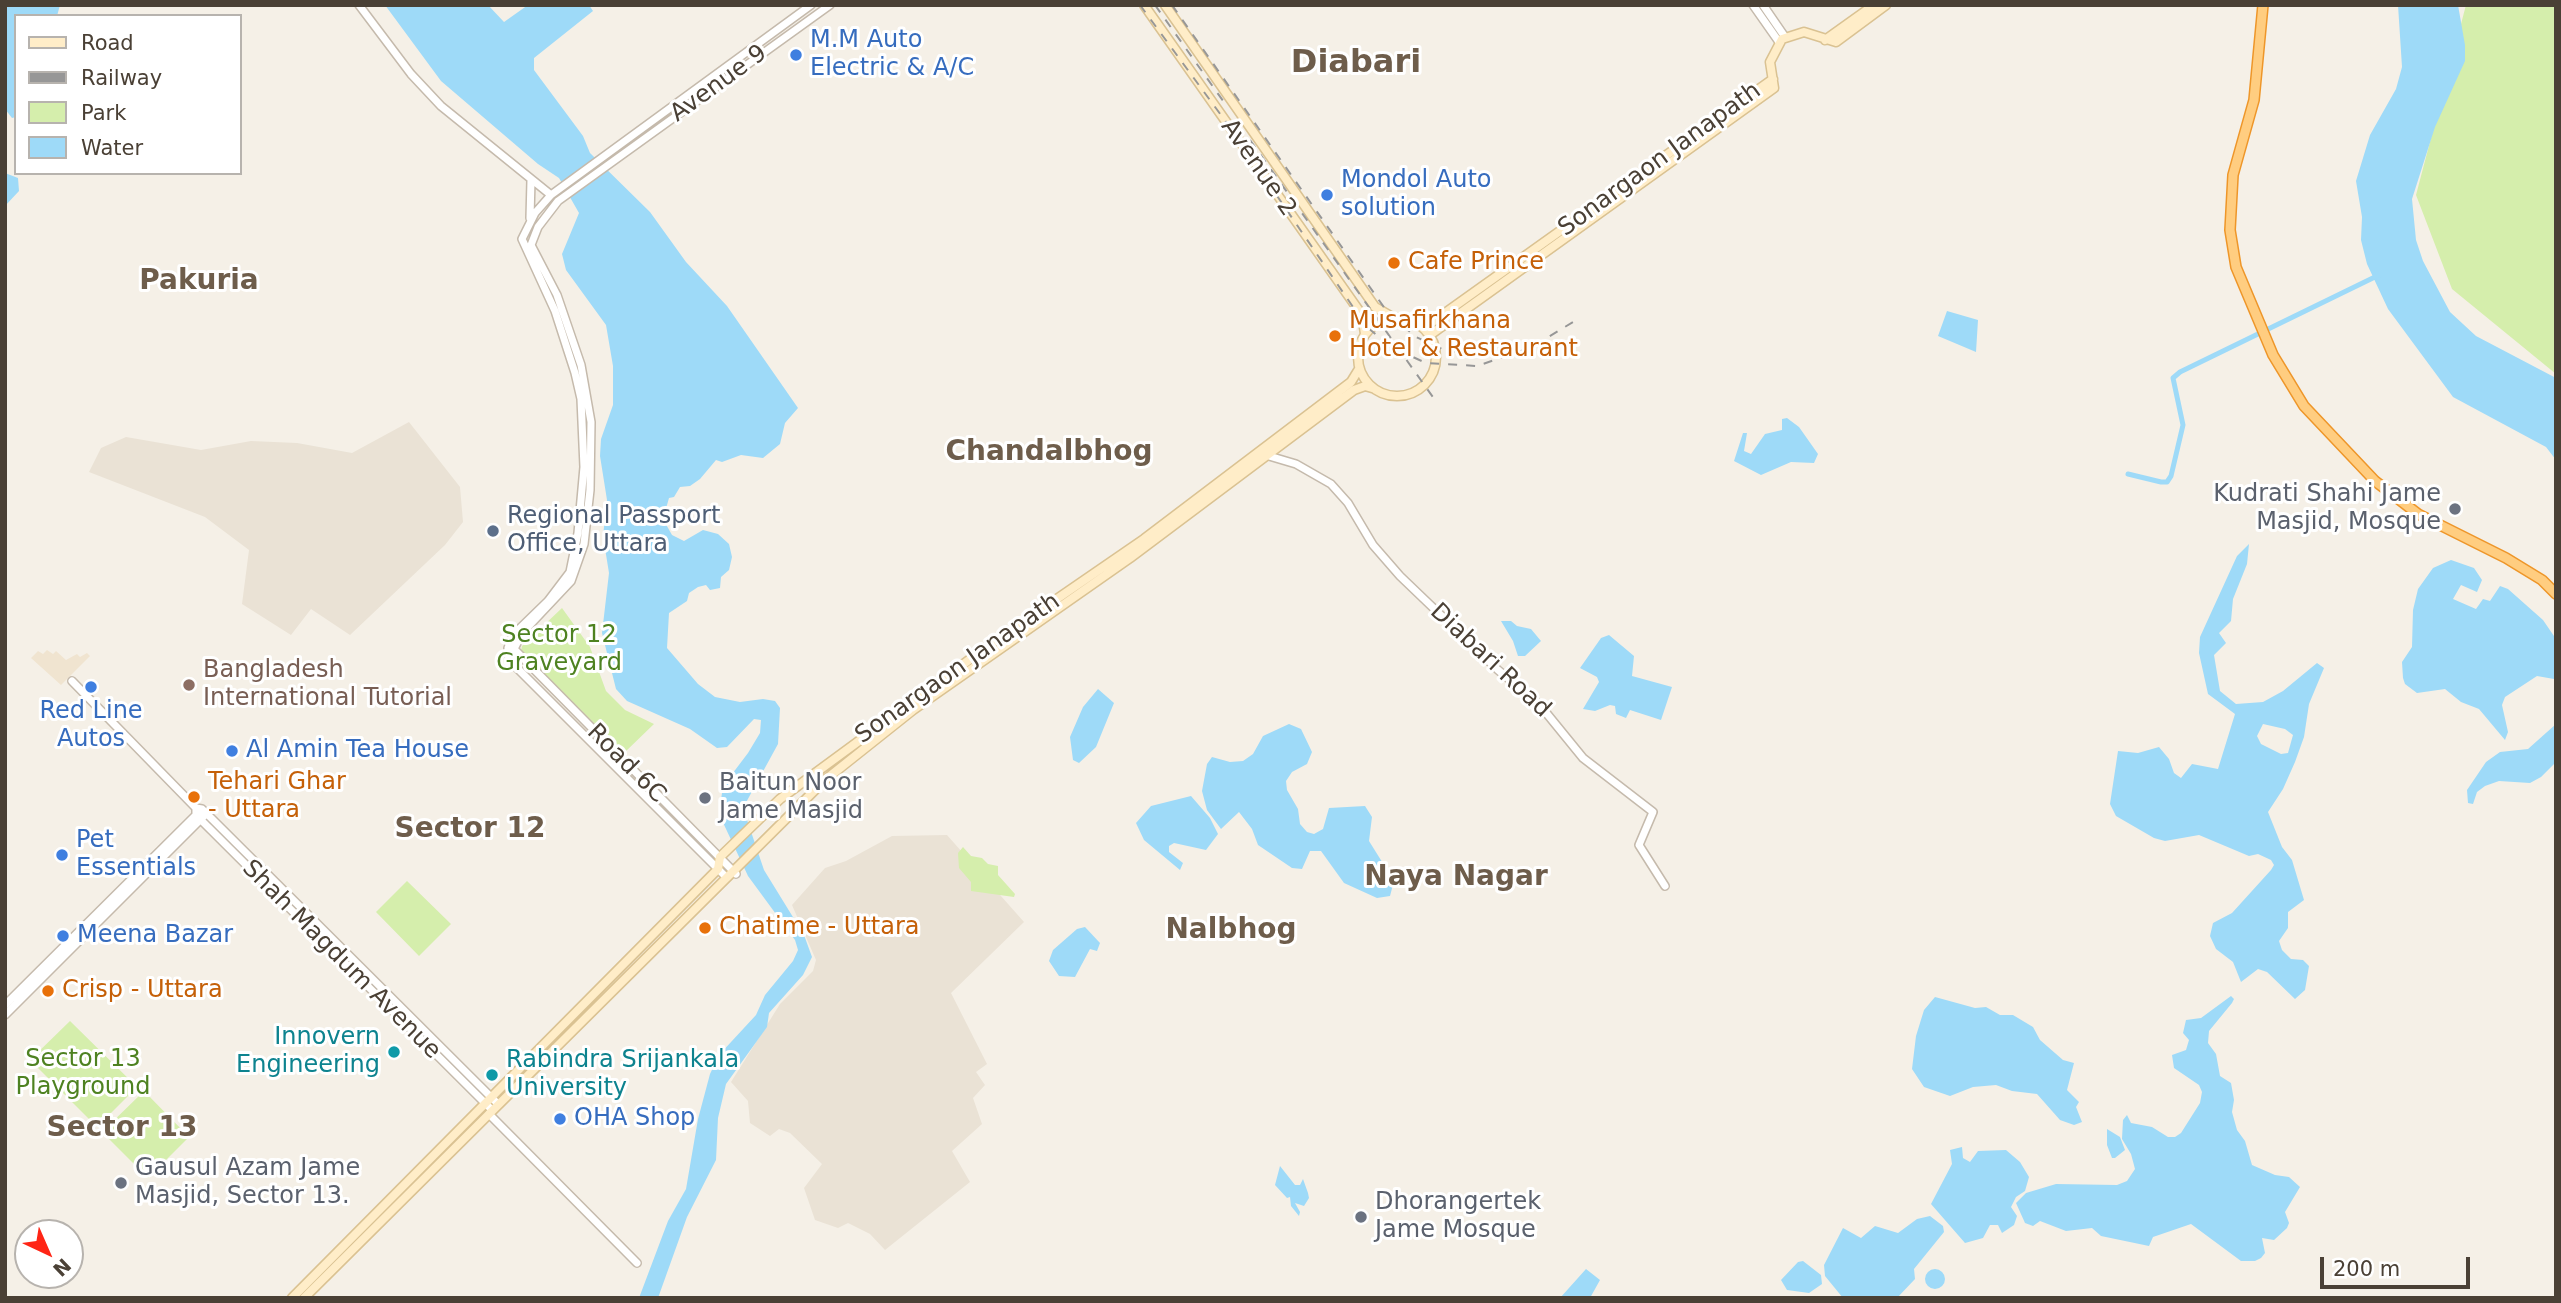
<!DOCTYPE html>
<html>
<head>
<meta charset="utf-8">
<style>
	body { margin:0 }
	#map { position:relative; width:2561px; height:1303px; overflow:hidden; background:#f5f0e7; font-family:"DejaVu Sans",sans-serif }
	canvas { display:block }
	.frame { position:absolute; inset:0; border:7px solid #4a4035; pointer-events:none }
	.legend { position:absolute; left:14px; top:14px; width:228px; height:161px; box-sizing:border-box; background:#fff; border:2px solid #b7b3ae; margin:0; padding:9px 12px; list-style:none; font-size:21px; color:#4a4035 }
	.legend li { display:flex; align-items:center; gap:14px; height:35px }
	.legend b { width:35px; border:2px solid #b7b3ae }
	.north { position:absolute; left:14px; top:1219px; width:70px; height:70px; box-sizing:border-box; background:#fff; border:2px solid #b7b3ae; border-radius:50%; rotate:136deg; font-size:19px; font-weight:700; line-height:28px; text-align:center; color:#4a4035 }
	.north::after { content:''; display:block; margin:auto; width:24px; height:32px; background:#ff2515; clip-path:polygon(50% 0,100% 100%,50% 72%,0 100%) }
	.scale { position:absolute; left:2320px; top:1257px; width:150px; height:32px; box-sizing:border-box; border:4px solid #4a4035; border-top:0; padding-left:9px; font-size:21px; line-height:24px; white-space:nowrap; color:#4a4035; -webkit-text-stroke:5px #fff; paint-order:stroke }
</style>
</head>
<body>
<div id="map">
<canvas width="2561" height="1303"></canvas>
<div class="frame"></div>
<ul class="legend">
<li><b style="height:9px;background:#ffedc8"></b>Road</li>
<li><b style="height:9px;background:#979797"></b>Railway</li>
<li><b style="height:19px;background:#d5eeac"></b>Park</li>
<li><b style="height:19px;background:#9edaf8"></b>Water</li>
</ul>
<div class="north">N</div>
<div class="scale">200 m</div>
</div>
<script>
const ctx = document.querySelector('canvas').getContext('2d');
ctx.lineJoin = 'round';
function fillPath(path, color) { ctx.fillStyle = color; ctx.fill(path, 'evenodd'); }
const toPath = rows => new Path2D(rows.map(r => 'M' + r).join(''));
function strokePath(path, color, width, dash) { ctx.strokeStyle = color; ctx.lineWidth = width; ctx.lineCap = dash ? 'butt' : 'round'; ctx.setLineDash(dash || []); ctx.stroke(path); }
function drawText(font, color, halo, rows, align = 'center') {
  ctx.font = font + ' "DejaVu Sans",sans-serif'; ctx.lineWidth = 6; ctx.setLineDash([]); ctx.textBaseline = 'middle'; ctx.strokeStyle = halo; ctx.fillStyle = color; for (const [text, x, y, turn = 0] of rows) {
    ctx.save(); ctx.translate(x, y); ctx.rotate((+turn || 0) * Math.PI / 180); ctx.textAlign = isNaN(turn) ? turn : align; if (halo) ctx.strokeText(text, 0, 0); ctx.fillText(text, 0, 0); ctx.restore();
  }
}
const residential = toPath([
	[409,422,460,487,463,522,445,545,350,635,311,609,291,635,242,604,249,550,205,517,89,472,101,448,126,437,201,450,251,441,297,443,352,453],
	[947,835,1024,922,951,993,987,1064,976,1072,985,1085,973,1098,982,1124,952,1151,970,1182,885,1250,870,1234,848,1223,838,1228,815,1220,804,1188,822,1164,790,1133,779,1129,770,1136,750,1123,748,1101,731,1082,780,1004,813,971,816,960,792,905,825,868,846,861,892,836]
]);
const education = toPath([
	[47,650,53,654,56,651,66,660,77,654,80,657,87,653,90,656,61,685,31,658,38,651,43,654]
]);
const green = toPath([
	[2466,5,2556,5,2556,374,2452,289,2416,195],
	[562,608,590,647,606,691,625,710,654,724,624,753,521,651,522,646],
	[963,847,971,856,982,858,988,864,998,866,998,875,1015,894,1014,897,971,891,971,882,959,868,958,853],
	[407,881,451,924,419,956,376,912],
	[70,1021,137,1087,97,1127,30,1060],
	[144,1091,189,1137,148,1178,102,1132]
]);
const water = toPath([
	[5,5,60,5,57,16,16,16,16,117,12,118,5,109],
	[385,5,488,5,504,22,528,5,589,5,593,11,534,58,534,70,583,136,590,153,650,212,686,262,727,306,798,408,785,423,780,444,763,458,741,455,722,462,716,460,700,479,690,486,680,487,674,497,669,498,663,519,672,535,684,541,703,530,718,534,729,544,732,557,729,570,721,577,720,588,710,590,706,585,698,587,689,593,687,601,669,613,667,648,698,684,715,697,740,702,763,699,775,701,780,708,778,744,743,808,764,870,804,935,812,957,803,975,769,1013,767,1027,726,1084,718,1118,716,1160,687,1217,658,1298,639,1298,668,1221,686,1189,698,1119,710,1074,719,1055,756,1015,765,995,793,961,798,950,795,940,748,876,719,814,723,786,748,753,760,733,761,720,754,719,727,747,717,748,690,729,627,701,616,689,602,633,609,573,603,536,607,500,600,456,601,439,613,405,613,366,606,325,566,270,562,254,579,213,559,178,538,164,441,81],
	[2398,5,2458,5,2465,45,2465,61,2435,127,2412,199,2416,240,2423,261,2450,312,2476,336,2556,378,2556,460,2546,447,2453,397,2388,309,2367,264,2361,240,2362,217,2356,181,2370,135,2396,89,2402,67],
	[5,173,18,178,19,191,5,206],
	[1947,311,1978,320,1976,352,1938,336],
	[1787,418,1799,427,1818,454,1814,463,1791,462,1761,475,1734,461,1743,433,1747,433,1744,451,1751,454,1765,434,1782,430,1782,419],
	[2249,544,2247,564,2233,599,2231,621,2219,633,2226,643,2214,655,2220,691,2236,704,2263,702,2283,691,2317,663,2324,668,2309,704,2304,737,2295,762,2283,789,2268,812,2282,847,2292,860,2304,900,2288,912,2288,928,2279,941,2282,950,2291,959,2303,960,2309,966,2305,990,2295,999,2267,972,2258,969,2241,982,2233,962,2216,949,2210,936,2213,923,2232,913,2271,870,2274,865,2271,860,2258,854,2249,856,2199,835,2165,841,2154,838,2116,816,2110,804,2118,751,2138,753,2159,747,2169,759,2174,773,2181,778,2192,764,2218,769,2235,714,2208,694,2199,653,2200,637,2237,556],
	[2263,724,2285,729,2293,735,2288,753,2281,754,2261,744,2257,736],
	[2451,560,2474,568,2482,580,2477,592,2461,585,2453,599,2476,609,2483,599,2490,601,2500,586,2508,589,2543,620,2556,639,2554,679,2537,676,2505,697,2502,705,2508,732,2505,740,2479,709,2461,702,2445,689,2417,693,2405,684,2403,678,2402,662,2412,647,2413,610,2418,589,2433,568],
	[1501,621,1511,621,1517,626,1531,629,1541,641,1525,656,1518,656,1513,641],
	[1609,635,1634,656,1632,676,1672,687,1661,720,1630,710,1626,718,1616,714,1615,706,1610,705,1595,711,1583,709,1599,682,1597,677,1580,668,1601,638],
	[1098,689,1114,703,1096,747,1079,763,1073,760,1070,737,1083,707],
	[1289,724,1301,729,1312,752,1307,764,1292,772,1286,781,1287,790,1298,809,1300,824,1307,832,1314,834,1323,829,1329,808,1365,806,1372,817,1369,841,1394,881,1390,896,1377,898,1344,883,1321,851,1310,851,1302,869,1292,868,1258,845,1252,829,1239,812,1221,829,1207,810,1202,791,1207,764,1212,757,1230,762,1243,761,1253,754,1263,736],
	[2556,724,2556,762,2541,777,2530,783,2499,781,2485,786,2477,792,2473,804,2468,803,2467,790,2486,762,2500,752,2528,749],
	[1191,796,1210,818,1218,834,1206,850,1174,843,1169,846,1169,852,1183,863,1180,870,1144,840,1136,823,1151,806],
	[1085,927,1100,943,1097,951,1090,949,1075,977,1059,976,1049,961,1053,950,1077,929],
	[2231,996,2234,999,2232,1003,2209,1031,2208,1043,2216,1054,2220,1076,2231,1083,2234,1100,2232,1112,2237,1130,2245,1141,2252,1165,2275,1175,2289,1177,2300,1187,2285,1212,2289,1223,2287,1228,2274,1240,2262,1238,2265,1253,2261,1258,2255,1261,2241,1261,2191,1224,2153,1237,2149,1246,2101,1236,2092,1228,2066,1231,2040,1221,2033,1226,2025,1223,2016,1203,2026,1193,2056,1184,2117,1185,2127,1181,2135,1169,2131,1154,2122,1139,2123,1120,2127,1115,2131,1123,2152,1127,2168,1137,2175,1137,2181,1133,2200,1103,2202,1092,2199,1085,2174,1068,2172,1055,2186,1050,2189,1040,2183,1033,2186,1020,2201,1018],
	[1935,997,1975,1008,1986,1007,2000,1015,2013,1015,2033,1027,2040,1040,2063,1060,2074,1063,2067,1090,2079,1102,2076,1107,2082,1122,2074,1125,2060,1120,2037,1094,2012,1091,1996,1085,1973,1087,1950,1096,1924,1087,1912,1069,1916,1036,1924,1010],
	[2107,1129,2120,1137,2125,1150,2115,1158,2112,1158,2107,1145],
	[1962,1147,1963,1158,1970,1162,1978,1151,2006,1150,2020,1162,2029,1177,2025,1191,2016,1197,2011,1207,2017,1216,2014,1225,2002,1233,1998,1225,1990,1225,1983,1238,1965,1243,1931,1204,1952,1164,1950,1150],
	[1280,1166,1295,1185,1300,1185,1303,1179,1308,1193,1309,1198,1304,1206,1295,1203,1300,1212,1299,1216,1291,1206,1290,1197,1287,1198,1275,1185],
	[1930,1216,1943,1226,1944,1232,1914,1269,1915,1279,1897,1298,1843,1298,1825,1276,1824,1265,1843,1228,1861,1238,1875,1226,1898,1233,1917,1219],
	[1803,1261,1821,1275,1822,1284,1809,1293,1787,1290,1781,1280,1798,1262],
	'1925 1279a10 10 0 1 1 20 0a10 10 0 1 1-20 0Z',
	[1586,1269,1600,1280,1590,1298,1560,1298]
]);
const canal = toPath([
	[2128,474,2161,482,2167,482,2171,476,2183,425,2173,378,2180,372,2379,275]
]);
const tertiary = toPath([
	[359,5,411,74,441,106,551,195],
	[1753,5,1779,42],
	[1763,5,1785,37],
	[530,218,531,180],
	[1269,456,1296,464,1331,484,1348,503,1373,545,1400,576,1498,670,1539,704,1583,758,1653,812,1639,845,1665,886],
	[72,681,196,808,202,809,498,1104],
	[196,808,196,815,200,819,492,1110],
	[736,874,514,649,522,633,571,581,584,544,590,490,591,422,581,365,557,295,531,245,538,227,558,201,830,5],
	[726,877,509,660,508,648,513,635,548,601,570,572,578,533,584,467,581,399,575,373,555,311,522,239,535,213,551,195,811,5],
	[5,1005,198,813],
	[5,1015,204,816],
	[489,1114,637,1263]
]);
const secondary = toPath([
	[1144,5,1362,315,1365,334],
	[1165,5,1375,307,1394,318],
	[1825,40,1874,5],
	'1358 357a39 39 0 1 1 78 0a39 39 0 1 1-78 0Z',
	[1424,328,1773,79],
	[1430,335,1774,88,1770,62,1782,39,1804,32,1836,42,1886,5],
	[292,1298,718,869,720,857,780,799,984,649,1144,539,1351,382,1359,369],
	[304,1298,825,780,913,710,1130,558,1354,390,1365,386,1372,388]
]);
const trunk = toPath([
	[2263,5,2254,100,2233,175,2230,230,2236,267,2273,355,2304,406,2375,481,2418,514,2506,558,2542,580,2556,594]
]);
const rail = toPath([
	[1140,5,1232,130,1366,326,1389,346,1426,363,1477,366,1532,347,1573,322],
	[1155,5,1226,105],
	[1172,5,1388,313,1416,337,1442,349,1475,355,1498,352],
	[1250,140,1435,400]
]);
const markers = [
	[796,55,7,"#3f7fe0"],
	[1327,195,7,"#3f7fe0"],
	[1394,263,7,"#e8710a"],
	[1335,336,7,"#e8710a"],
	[2455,509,7,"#6b7280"],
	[493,531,7,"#5c6f8a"],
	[189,685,7,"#8d6e63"],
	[91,687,7,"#3f7fe0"],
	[232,751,7,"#3f7fe0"],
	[194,797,7,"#e8710a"],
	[705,798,7,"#6b7280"],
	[62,855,7,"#3f7fe0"],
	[705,928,7,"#e8710a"],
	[63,936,7,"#3f7fe0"],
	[48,991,7,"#e8710a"],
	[394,1052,7,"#0f9aa8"],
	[492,1075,7,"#0f9aa8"],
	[560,1119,7,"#3f7fe0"],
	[121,1183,7,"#6b7280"],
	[1361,1217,7,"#6b7280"]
];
const shopNames = [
	["M.M Auto",810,41],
	["Electric & A/C",810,69],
	["Mondol Auto",1341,181],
	["solution",1341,209],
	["Red Line",91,712,"center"],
	["Autos",91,740,"center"],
	["Al Amin Tea House",246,751],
	["Pet",76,841],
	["Essentials",76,869],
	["Meena Bazar",77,936],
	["OHA Shop",574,1119]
];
const streetNames = [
	["Avenue 9",719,84,-36],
	["Sonargaon Janapath",1660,160,-36],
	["Avenue 2",1258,168,55],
	["Diabari Road",1490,661,43],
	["Sonargaon Janapath",958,669,-35],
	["Road 6C",626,764,45],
	["Shah Magdum Avenue",341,960,45]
];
const foodNames = [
	["Cafe Prince",1408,263],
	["Musafirkhana",1349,322],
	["Hotel & Restaurant",1349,350],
	["Tehari Ghar",208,783],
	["- Uttara",208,811],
	["Chatime - Uttara",719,928],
	["Crisp - Uttara",62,991]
];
const worshipNames = [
	["Kudrati Shahi Jame",2441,495,"right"],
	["Masjid, Mosque",2441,523,"right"],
	["Baitun Noor",719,784],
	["Jame Masjid",719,812],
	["Gausul Azam Jame",135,1169],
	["Masjid, Sector 13.",135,1197],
	["Dhorangertek",1375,1203],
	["Jame Mosque",1375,1231]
];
const serviceNames = [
	["Regional Passport",507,517],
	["Office, Uttara",507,545]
];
const parkNames = [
	["Sector 12",559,636],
	["Graveyard",559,664],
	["Sector 13",83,1060],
	["Playground",83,1088]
];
const educationNames = [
	["Bangladesh",203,671],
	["International Tutorial",203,699]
];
const cultureNames = [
	["Innovern",380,1038],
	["Engineering",380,1066],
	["Rabindra Srijankala",506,1061,"left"],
	["University",506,1089,"left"]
];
const quarterNames = [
	["Pakuria",199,282],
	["Chandalbhog",1049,453],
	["Sector 12",470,830],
	["Naya Nagar",1456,878],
	["Nalbhog",1231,931],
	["Sector 13",122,1129]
];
const districtNames = [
	["Diabari",1356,64]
];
fillPath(residential, '#eae2d5');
fillPath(education, '#f0e4d0');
fillPath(green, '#d5eeac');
fillPath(water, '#9edaf8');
strokePath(canal, '#9edaf8', 5);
strokePath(tertiary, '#c5baac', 10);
strokePath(secondary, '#dac292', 11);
strokePath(trunk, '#ee9629', 12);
strokePath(tertiary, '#fff', 7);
strokePath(secondary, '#ffedc8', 8);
strokePath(trunk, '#ffcd80', 9);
strokePath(rail, '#979797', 2, [9, 9]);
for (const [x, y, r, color] of markers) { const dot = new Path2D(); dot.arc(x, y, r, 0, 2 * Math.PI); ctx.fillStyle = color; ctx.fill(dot); strokePath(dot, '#fff', 2.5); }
drawText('24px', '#366cbe', '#fff', shopNames, 'left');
drawText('24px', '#4a4035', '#fff', streetNames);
drawText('24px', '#c56008', '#fff', foodNames, 'left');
drawText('24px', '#5b616d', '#fff', worshipNames, 'left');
drawText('24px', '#4e5e75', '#fff', serviceNames, 'left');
drawText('24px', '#4e8221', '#fff', parkNames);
drawText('24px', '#785e54', '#fff', educationNames, 'left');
drawText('24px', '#0d838f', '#fff', cultureNames, 'right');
drawText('bold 28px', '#6e5d4b', '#fff', quarterNames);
drawText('bold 32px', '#6e5d4b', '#fff', districtNames);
</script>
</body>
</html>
